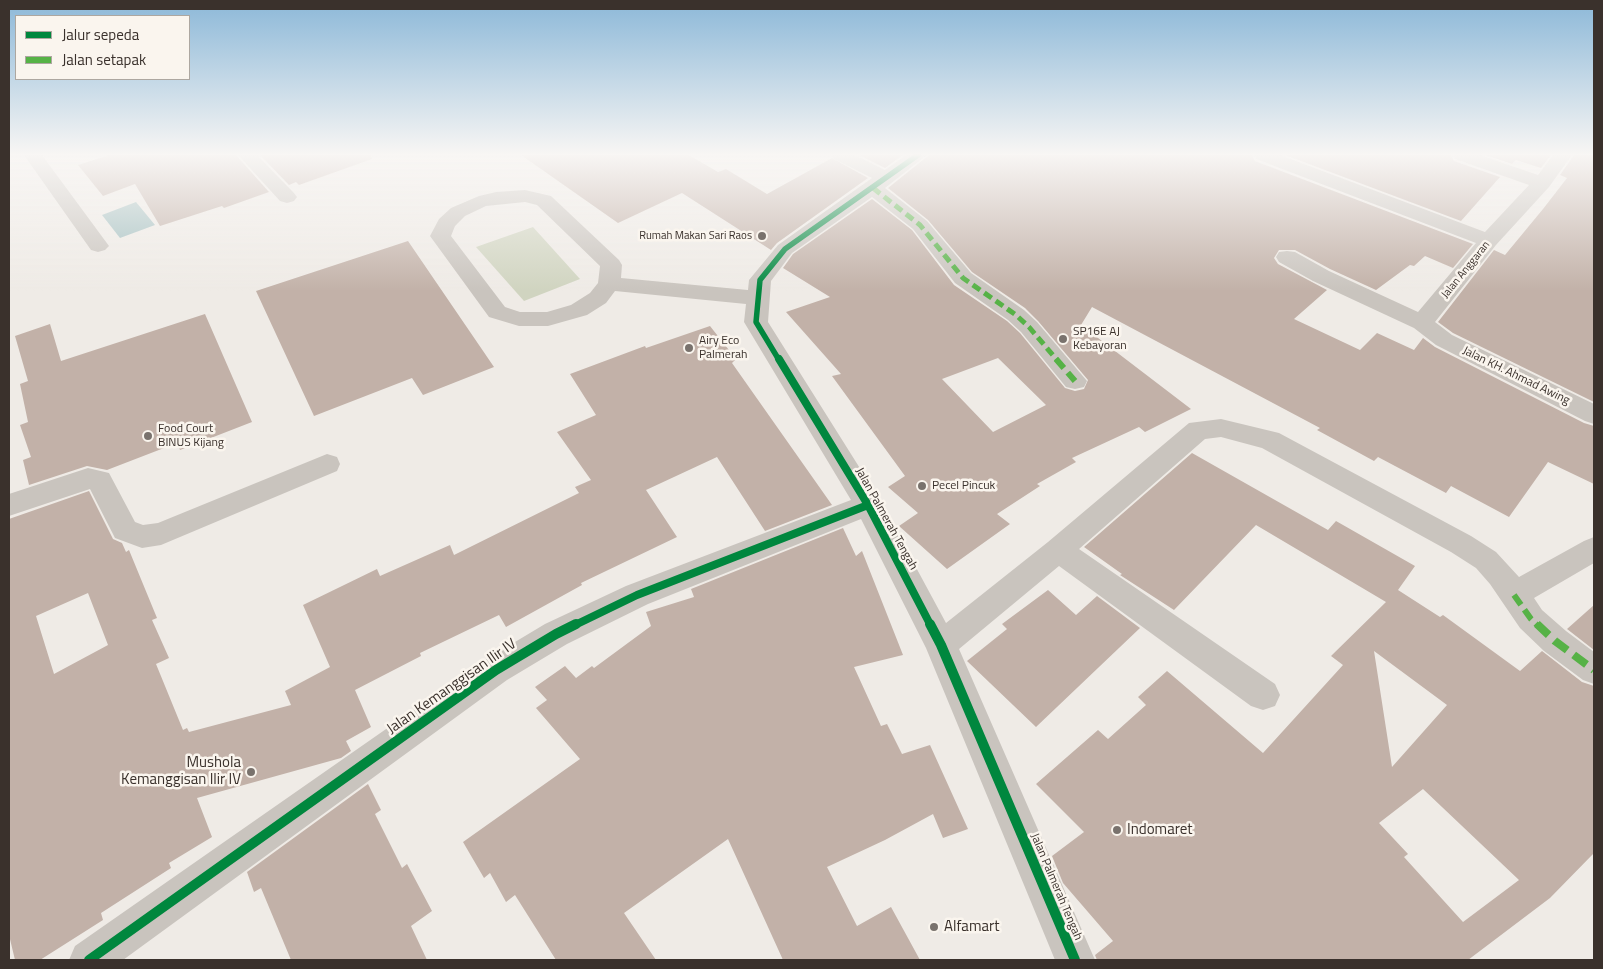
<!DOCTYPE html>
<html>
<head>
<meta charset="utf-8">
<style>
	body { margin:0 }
	#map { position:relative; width:1603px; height:969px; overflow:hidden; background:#efebe6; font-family:"Titillium Web",sans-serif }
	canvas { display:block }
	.frame { position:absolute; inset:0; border:10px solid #3a312c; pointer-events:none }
	.legend { position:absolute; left:15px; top:15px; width:175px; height:65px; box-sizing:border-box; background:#faf5ee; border:1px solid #ada7a0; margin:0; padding:6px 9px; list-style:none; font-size:15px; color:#3a312c }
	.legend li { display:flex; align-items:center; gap:10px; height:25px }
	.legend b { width:25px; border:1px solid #ada7a0 }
</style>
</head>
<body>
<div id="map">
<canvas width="1603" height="969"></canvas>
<div class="frame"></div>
<ul class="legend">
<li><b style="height:6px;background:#00873e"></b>Jalur sepeda</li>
<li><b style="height:6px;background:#56b246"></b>Jalan setapak</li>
</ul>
</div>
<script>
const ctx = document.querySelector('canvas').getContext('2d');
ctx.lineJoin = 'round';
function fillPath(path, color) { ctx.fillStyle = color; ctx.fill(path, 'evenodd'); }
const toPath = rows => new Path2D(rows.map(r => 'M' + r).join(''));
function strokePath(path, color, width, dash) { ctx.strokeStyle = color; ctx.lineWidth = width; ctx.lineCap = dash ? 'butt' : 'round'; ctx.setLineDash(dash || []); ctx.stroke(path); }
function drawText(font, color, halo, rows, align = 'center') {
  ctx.font = font + ' "Titillium Web",sans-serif'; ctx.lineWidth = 5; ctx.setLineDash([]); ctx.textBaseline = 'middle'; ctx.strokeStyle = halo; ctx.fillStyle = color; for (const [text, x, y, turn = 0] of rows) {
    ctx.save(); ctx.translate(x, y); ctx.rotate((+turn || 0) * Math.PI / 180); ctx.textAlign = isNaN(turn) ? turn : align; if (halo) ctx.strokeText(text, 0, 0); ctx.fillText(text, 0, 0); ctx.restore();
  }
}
const green = toPath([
	[533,227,580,279,524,301,476,247]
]);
const water = toPath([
	[136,202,155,225,120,238,102,215]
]);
const building = toPath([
	[109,155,236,155,269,192,224,208,222,206,160,226,135,184,103,196,78,165],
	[260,155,371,155,372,159,299,185,296,182,289,185],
	[521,155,689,155,718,172,726,169,767,194,832,158,868,178,777,243,771,250,682,193,618,223],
	[859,155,903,155,885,168],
	[929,155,1252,155,1255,161,1473,244,1453,268,1425,256,1414,266,1410,265,1376,290,1330,269,1295,250,1279,250,1274,258,1278,264,1327,290,1294,319,1360,350,1377,333,1414,350,1423,338,1435,347,1584,423,1594,426,1594,484,1548,462,1509,517,1451,486,1446,493,1378,457,1374,461,1317,430,1320,428,1092,307,1081,325,1191,409,1145,432,1139,427,1072,458,1076,462,1037,484,1040,486,997,514,1010,524,947,569,899,526,918,513,888,487,905,476,832,376,841,374,786,312,830,297,783,268,793,254,872,199,912,230,954,285,1007,321,1020,333,1065,388,1075,391,1084,389,1088,380,1038,321,1025,308,972,272,928,220,888,188],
	[998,358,1046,405,993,432,942,379],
	[1285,155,1451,155,1454,161,1500,177,1461,221],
	[1486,155,1551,155,1541,168,1516,160,1512,164],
	[1574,155,1594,155,1594,402,1453,333,1438,322,1494,250,1505,255,1543,209,1567,178,1560,175],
	[408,241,494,367,423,395,412,378,314,416,256,291],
	[205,314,252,422,180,450,177,443,107,470,87,466,29,485,23,460,31,457,20,425,28,422,20,384,28,381,15,336,50,324,61,361],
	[710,326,736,359,732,363,832,505,765,531,717,457,646,490,677,537,581,583,582,585,506,627,499,615,420,653,421,656,355,690,371,727,346,741,351,751,341,758,197,798,212,837,169,863,171,868,101,913,103,920,40,960,15,960,9,935,9,519,89,491,113,539,122,543,126,552,129,550,157,618,152,620,169,658,156,664,183,730,187,728,189,732,291,705,285,691,330,667,303,605,377,569,380,576,450,545,454,555,579,493,575,487,591,480,557,432,596,415,570,374,645,346,646,348],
	[88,593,108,645,54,674,36,616],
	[1192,453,1328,530,1336,521,1415,566,1398,590,1440,617,1443,615,1520,671,1542,651,1582,682,1594,686,1594,853,1550,898,1468,960,1097,960,1095,955,1113,941,1063,883,1052,856,1084,832,1036,784,1098,730,1108,739,1146,705,1138,697,1167,671,1263,753,1343,665,1331,656,1386,602,1256,525,1174,610,1120,575,1122,574,1084,547],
	[1374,651,1447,705,1392,767],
	[1423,789,1519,880,1463,922,1404,857,1408,854,1379,823],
	[843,528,856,556,862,551,903,655,854,667,881,726,887,724,902,754,930,745,968,829,943,838,933,814,885,840,827,867,857,926,891,907,920,960,783,960,728,839,624,913,656,960,556,960,515,895,506,902,490,873,484,878,463,842,580,759,536,708,547,700,535,687,565,666,576,678,592,666,594,668,651,626,646,612,694,597,691,589],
	[1048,590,1076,615,1097,596,1140,628,1036,727,967,661,1007,629,1002,624],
	[1594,605,1594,650,1567,629],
	[368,784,381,810,375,814,402,868,407,864,432,911,411,926,427,960,291,960,261,888,254,892,247,872]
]);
const minor = toPath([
	[24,155,42,155,109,246,105,250,98,252,91,250,24,155],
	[238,155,257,155,294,193,297,197,294,201,287,203,280,201,238,155],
	[832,155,855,155,885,170,906,155,927,155,885,188,927,221,971,273,1024,310,1037,322,1087,381,1084,387,1075,389,1066,387,1021,332,1008,320,955,283,913,229,872,197,792,253,771,281,768,322,878,497,946,623,1048,542,1189,423,1221,419,1279,433,1471,536,1496,552,1519,577,1584,541,1594,537,1594,563,1534,598,1542,610,1566,631,1594,652,1594,684,1583,680,1544,651,1520,628,1490,584,1476,568,1451,552,1262,448,1221,437,1205,439,1079,549,1275,684,1280,695,1275,706,1263,710,1251,706,1059,566,959,649,1095,960,1055,960,926,648,861,519,648,604,567,644,507,680,123,960,69,960,75,946,485,660,545,624,626,586,851,500,744,322,746,304,615,291,606,303,587,315,548,326,519,326,489,317,430,236,439,219,451,208,479,196,496,192,525,190,551,196,619,260,622,265,621,278,748,290,749,280,778,245,872,178,834,159,832,155],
	[525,202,537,205,600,266,598,283,590,293,571,305,547,312,520,312,505,307,451,236,455,226,465,216,486,206,525,202],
	[1254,155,1280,155,1485,232,1529,185,1455,159,1453,155,1480,155,1538,175,1553,155,1572,155,1549,187,1496,245,1435,322,1452,335,1594,404,1594,424,1585,421,1436,345,1414,328,1313,281,1279,262,1276,257,1279,252,1287,251,1295,252,1329,271,1418,312,1476,243,1256,159,1254,155],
	[327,454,337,457,340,464,337,471,161,545,142,548,115,538,90,489,9,516,9,494,88,468,109,473,135,522,143,525,158,523,327,454]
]);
const quietFar2 = toPath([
	[873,188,920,225,963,278,1016,315,1029,327,1057,360]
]);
const quietFar1 = toPath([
	[1056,359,1075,381],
	[1514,595,1531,619,1538,626]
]);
const quiet = toPath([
	[1537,624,1555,641,1594,670]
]);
const cyclewayFar2 = toPath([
	[779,360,756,322,760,280,785,249,918,155]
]);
const cyclewayFar1 = toPath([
	[779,359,868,505,931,626],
	[573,626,637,595,868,505]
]);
const cycleway = toPath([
	[930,624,941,645,1075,960],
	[89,960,496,670,556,634,576,624]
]);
const markers = [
	[762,236,5,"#79726d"],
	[1063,339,5,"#79726d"],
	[689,348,5,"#79726d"],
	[148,436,5,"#79726d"],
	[922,486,5,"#79726d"],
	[251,772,5,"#79726d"],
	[1117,830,5,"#79726d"],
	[934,927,5,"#79726d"]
];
const farPoinames = [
	["Rumah Makan Sari Raos",752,236]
];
const farStreetnames = [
	["Jalan Anggaran",1466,270,-51]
];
const poiNames = [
	["SP16E AJ",1073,332],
	["Kebayoran",1073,346],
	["Airy Eco",699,341],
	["Palmerah",699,355],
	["Food Court",158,429],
	["BINUS Kijang",158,443],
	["Pecel Pincuk",932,486]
];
const streetNames = [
	["Jalan KH. Ahmad Awing",1516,376,26],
	["Jalan Palmerah Tengah",886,519,61],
	["Jalan Palmerah Tengah",1056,887,67]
];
const nearStreetnames = [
	["Jalan Kemanggisan Ilir IV",452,687,-35]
];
const nearPoinames = [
	["Mushola",241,763,"right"],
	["Kemanggisan Ilir IV",241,780,"right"],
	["Indomaret",1127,830],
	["Alfamart",944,927]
];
fillPath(green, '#d0d4c0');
fillPath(water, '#a2bfc0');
fillPath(building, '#c2b1a8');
fillPath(minor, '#c9c4be');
strokePath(quietFar2, '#56b246', 5, [9, 5]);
strokePath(quietFar1, '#56b246', 6, [12, 6]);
strokePath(quiet, '#56b246', 8, [16, 8]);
strokePath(cyclewayFar2, '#00873e', 5.5);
strokePath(cyclewayFar1, '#00873e', 8);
strokePath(cycleway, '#00873e', 10);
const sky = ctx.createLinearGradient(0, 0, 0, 291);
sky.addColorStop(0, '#8cb8d8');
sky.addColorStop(0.53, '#f8f6f4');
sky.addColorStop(1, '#f8f6f400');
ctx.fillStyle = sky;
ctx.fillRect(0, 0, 1603, 291);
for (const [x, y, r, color] of markers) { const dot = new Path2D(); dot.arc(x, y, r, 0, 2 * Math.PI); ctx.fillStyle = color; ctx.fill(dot); strokePath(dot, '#faf5ee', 2); }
drawText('11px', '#3a312c', '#faf5ee', farPoinames, 'right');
drawText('11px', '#3a312c', '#faf5ee', farStreetnames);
drawText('12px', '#3a312c', '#faf5ee', poiNames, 'left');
drawText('12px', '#3a312c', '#faf5ee', streetNames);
drawText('15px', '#3a312c', '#faf5ee', nearStreetnames);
drawText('15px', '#3a312c', '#faf5ee', nearPoinames, 'left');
</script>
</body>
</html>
